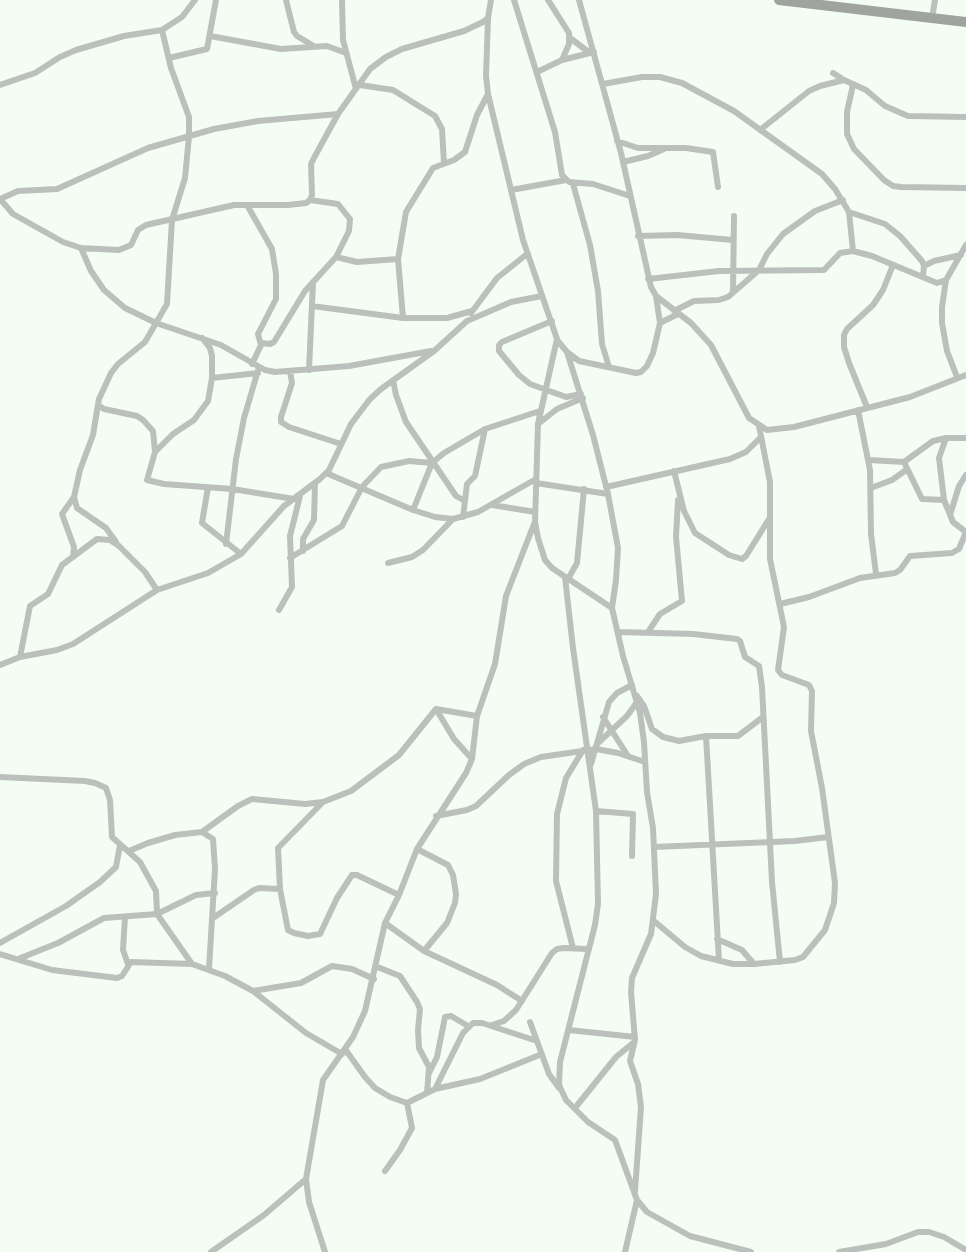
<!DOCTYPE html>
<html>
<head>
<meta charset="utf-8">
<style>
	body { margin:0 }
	canvas { display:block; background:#f4fdf3 }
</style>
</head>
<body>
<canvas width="966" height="1252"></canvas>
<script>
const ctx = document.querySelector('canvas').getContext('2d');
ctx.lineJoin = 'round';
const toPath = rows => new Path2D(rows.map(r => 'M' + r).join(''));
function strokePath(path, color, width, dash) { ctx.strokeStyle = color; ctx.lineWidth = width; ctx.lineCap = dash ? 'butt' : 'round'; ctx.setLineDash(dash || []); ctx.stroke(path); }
const street = toPath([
	[286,0,294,32,297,36,312,45],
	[342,0,343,40,356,89],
	[514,0,555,132,562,175,569,182,593,184,630,196],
	[548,0,569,33,569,44,562,60],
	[579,0,621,153,651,287,656,296,691,323,711,345,749,418,767,430,794,427,910,397,966,375],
	[488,18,486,76,488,94,523,240,557,339,538,424,535,522,538,538,545,560,552,568,612,608,623,656,640,713,644,742,647,792,653,828,656,894,651,934,632,978,631,992,635,1040,630,1061,638,1084,641,1107,635,1191],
	[932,18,935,0],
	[210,36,281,49,327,46,346,53],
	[570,38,590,53],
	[169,58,207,49,216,0],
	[537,72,562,60,594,52],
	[833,73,844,80,866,90,885,106,908,116,966,117],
	[603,84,642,77,660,77,682,83,734,111,822,174,835,189,849,212,853,251],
	[0,85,35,73,60,57,76,50,124,36,162,30,182,17,195,0],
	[360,85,393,90,435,116,442,129,444,163],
	[853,85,847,112,847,134,854,149,884,180,893,186,901,187,966,188],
	[760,130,809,91,820,86,844,80],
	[617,141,638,148,686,148,713,152,718,187],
	[623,162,648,156,664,149],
	[573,184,590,245,598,291,602,344,609,367],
	[511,190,566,180],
	[0,199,13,214,63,242,81,248,119,250,131,245,138,230,146,225,234,205,288,205,306,203,310,200,312,195,311,164,315,156,338,114,370,69,386,57,402,49,464,31,483,22,488,18,491,0],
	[0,199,18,191,57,189,148,148,214,129,258,121,338,114],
	[247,205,272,249,276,274,276,299,258,334,261,345,252,364],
	[849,212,885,224,900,236,922,261,924,266,923,277],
	[638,236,677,235,733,240],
	[81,248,91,271,104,290,125,308,156,323,221,345,265,370,275,372,349,366,431,351],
	[336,257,357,262,398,259],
	[924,266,934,261,961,255],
	[648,279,719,271,824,270,840,253,853,251,872,256,937,283,946,280,966,245],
	[946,280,942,307,942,323,947,351,957,377],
	[733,292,734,216],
	[312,306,403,318,447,318,472,311],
	[674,311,694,301,719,300,728,297,759,270,767,254,783,234,815,211,843,200],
	[471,313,497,278,527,254],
	[403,318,398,259,406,212,433,168,454,160,465,152,477,115,488,94],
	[552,321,502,342,499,345,499,351,519,375,530,384,566,397,581,394],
	[660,323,678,314],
	[202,338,210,348,212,356,212,378,208,401,194,420,173,434,155,452,147,480,164,484,232,489,294,499],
	[557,340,567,352,579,361,636,373,641,372,647,366,653,353,660,323,656,296],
	[261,343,270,344,274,342,305,291,336,257,349,231,350,219,338,204,310,200],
	[567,352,593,435,608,494,618,548,616,580,612,608],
	[309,370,313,282],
	[290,371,292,383,281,417,281,422,289,427,341,444],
	[212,378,258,373],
	[393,380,396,395,406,422,456,496,465,501],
	[98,405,104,409,137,416,143,420,153,431,155,452],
	[867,407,849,363,844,347,844,335,847,329,873,305,883,290,893,265],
	[858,410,870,470,871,534,876,574],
	[538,424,557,409,583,398],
	[946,438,939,458,944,500,953,522,966,532],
	[869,460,904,462,922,499,944,500],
	[904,462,933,441,946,438,966,438],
	[674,471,684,511,695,533,729,555,742,559,746,556,769,519],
	[326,473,413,510,435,517,453,519,478,512,536,479],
	[536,483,608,494],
	[208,487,202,523,241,554],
	[606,487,730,459,746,452,761,437],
	[871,488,892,480,906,470],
	[74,497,77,508,106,528,116,542],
	[492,505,535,512],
	[413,510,432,463,444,453,485,429,540,411],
	[950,515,959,486,966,475],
	[463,517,467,484,475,476,485,429],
	[226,544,236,459,244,418,259,367],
	[303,551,303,539,314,520,315,483],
	[73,557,74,547,62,514,74,497,80,470,93,435,99,399,111,373,118,364,145,342,167,304,172,220,185,178,189,136,189,117,171,68,162,30],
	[290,558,342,526,362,487,381,467,409,461,432,463],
	[388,563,412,557,423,550,453,519],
	[565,577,573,648,596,811,598,904,595,925,560,1062,559,1085,566,1100,588,1122,615,1140,637,1200,647,1212,690,1236,751,1252],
	[568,579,577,563,584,489],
	[780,604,809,597,860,578,895,573,900,570,910,556,952,553,959,549,966,532],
	[279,610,292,587,290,536,300,496],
	[618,632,693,634,737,639,740,641,745,657,759,666,762,687,772,882,780,962],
	[648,632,660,614,682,601,676,537,678,500],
	[20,657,30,606,48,594,62,565,97,539,110,540,119,546,145,572,157,590],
	[0,665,20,657,57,650,73,644,157,590,208,573,241,554,284,506,320,479,329,470,351,424,370,399,381,389,434,351,467,321,511,302,542,296],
	[637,696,644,706,652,729,663,737,679,741,706,736,738,736,763,717],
	[436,709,454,739,472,759],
	[603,717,628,756],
	[706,736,719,960],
	[597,744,627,716,637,702],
	[591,764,609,702,617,693,632,685],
	[0,777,85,781,95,783,106,788,110,800,112,837,140,862,156,891,157,914,192,964],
	[323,802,278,848,280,889,288,930,294,933,308,936,320,934,337,898,352,875,357,875,399,895],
	[596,811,633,814,632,856],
	[436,816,467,810,476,806,509,775,524,764,541,757,596,749,618,753,645,762],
	[202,832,238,806,252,799,305,804,323,802,351,791,399,755,436,709,477,716],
	[654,847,795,841,828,837],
	[417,849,448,865,453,875,456,894,455,903,447,923,424,951],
	[129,851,148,843,175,835,202,832,213,839,215,869,209,969],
	[125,917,123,950,128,964],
	[213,918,254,890,259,888,280,889],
	[654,921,685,947,701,956,733,964,754,964,795,960,803,957,825,930,834,903,835,883,822,788,811,731,812,691,809,685,782,675,778,670,784,627,770,559,770,482,759,426],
	[385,923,424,951,497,985,522,1001],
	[717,939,742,950,754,964],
	[0,943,66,906,100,882,116,867,120,845],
	[573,948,556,881,557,814,566,778,583,750],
	[0,954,52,970,117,978,122,976,131,962,192,964,225,976,253,991,306,1033,342,1054],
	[18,959,58,943,104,918,157,914,196,895,215,893],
	[375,966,400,976,417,1002,420,1009,418,1030,419,1048,429,1067,427,1093],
	[253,991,301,983,332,966,352,969,374,979],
	[530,1022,549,1074,559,1088],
	[492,1025,504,1021,516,1010,552,953,557,949,564,948,587,949],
	[569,1030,635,1037],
	[345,1049,365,1077,375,1088,390,1097,407,1103,435,1089,480,1079,542,1054],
	[429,1073,437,1057,445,1017,451,1016,468,1026],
	[435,1089,463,1033,473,1023,482,1023,537,1041],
	[575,1108,616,1057,633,1043],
	[385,1171,400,1150,412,1128,407,1103],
	[211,1252,264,1215,306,1179],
	[325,1252,309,1202,306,1179,323,1080,353,1037,365,1011,385,923,399,895,417,849,466,773,472,759,477,716,495,664,506,596,534,524],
	[625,1252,637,1200],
	[839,1252,886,1244,918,1232,929,1232,944,1237,966,1250]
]);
const secondary = toPath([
	[779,0,966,22]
]);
strokePath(street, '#bcc0bc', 6);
strokePath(secondary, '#9fa49e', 10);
</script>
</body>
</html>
